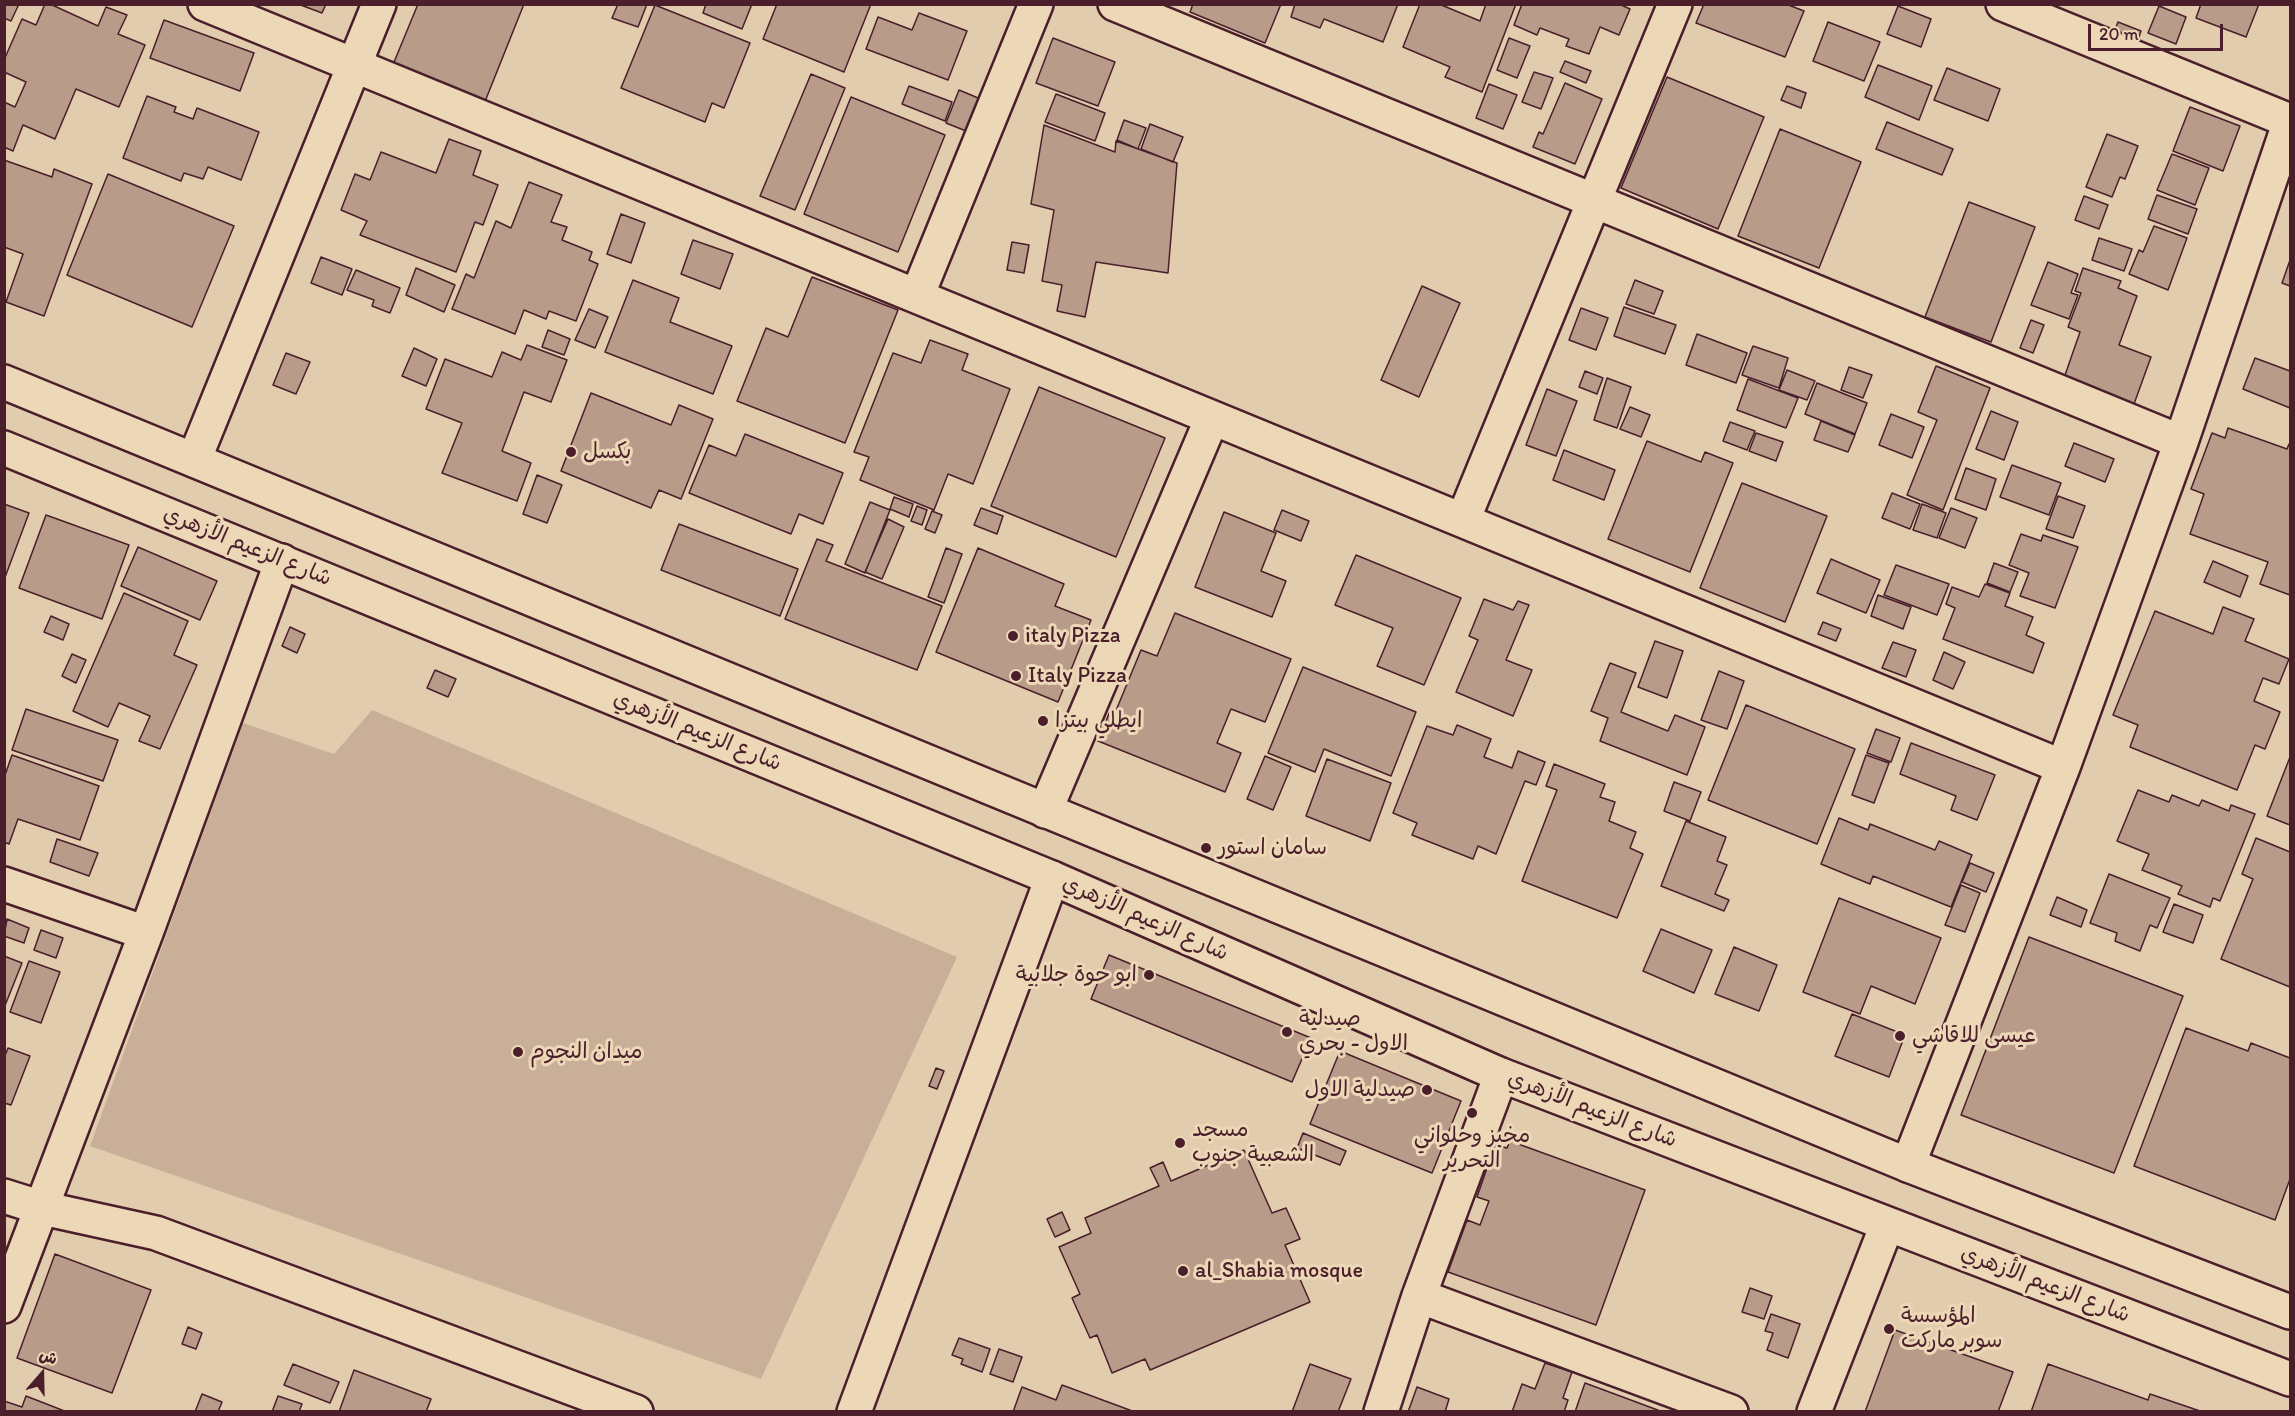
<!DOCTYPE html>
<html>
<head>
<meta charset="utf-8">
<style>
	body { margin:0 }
	#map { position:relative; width:2295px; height:1416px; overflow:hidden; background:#e2ccae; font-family:Itim,"Playpen Sans Arabic",sans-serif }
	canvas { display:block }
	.frame { position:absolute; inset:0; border:6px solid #4a1f2b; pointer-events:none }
	.north { position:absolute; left:12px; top:1344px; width:60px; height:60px; -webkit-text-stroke:4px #ecd7b6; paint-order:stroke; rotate:20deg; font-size:16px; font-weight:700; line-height:24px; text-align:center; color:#4a1f2b }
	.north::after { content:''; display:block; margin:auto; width:21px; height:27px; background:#4a1f2b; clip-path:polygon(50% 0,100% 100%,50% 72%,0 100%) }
	.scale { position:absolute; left:2088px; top:24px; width:135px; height:27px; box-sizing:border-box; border:3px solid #4a1f2b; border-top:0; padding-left:8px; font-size:18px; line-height:21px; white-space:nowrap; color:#4a1f2b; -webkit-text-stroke:4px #ecd7b6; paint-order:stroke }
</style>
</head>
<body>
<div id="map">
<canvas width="2295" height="1416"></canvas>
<div class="frame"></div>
<div class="north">ش</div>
<div class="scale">20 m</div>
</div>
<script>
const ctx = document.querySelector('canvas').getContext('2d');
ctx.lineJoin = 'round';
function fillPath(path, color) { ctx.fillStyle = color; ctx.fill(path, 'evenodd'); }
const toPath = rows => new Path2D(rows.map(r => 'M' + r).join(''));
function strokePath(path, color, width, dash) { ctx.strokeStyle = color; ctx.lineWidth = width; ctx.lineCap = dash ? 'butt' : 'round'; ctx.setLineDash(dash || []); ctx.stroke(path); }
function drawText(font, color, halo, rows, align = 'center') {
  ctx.font = font + ' Itim,"Playpen Sans Arabic",sans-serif'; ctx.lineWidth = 6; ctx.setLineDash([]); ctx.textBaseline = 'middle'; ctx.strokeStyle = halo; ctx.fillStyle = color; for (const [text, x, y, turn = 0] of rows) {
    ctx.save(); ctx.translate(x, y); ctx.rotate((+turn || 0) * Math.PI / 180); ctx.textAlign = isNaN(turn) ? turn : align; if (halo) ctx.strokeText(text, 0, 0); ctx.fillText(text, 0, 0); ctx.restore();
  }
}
const green = toPath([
	[372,710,957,957,761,1379,90,1146,243,723,334,754]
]);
const building = toPath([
	[5,4,19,4,11,21,4,18,5,4],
	[45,4,50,4,98,26,106,7,127,15,118,34,145,45,119,107,76,89,55,139,23,125,13,151,4,147,4,102,15,107,26,82,4,72,4,60,22,19,36,25,45,4],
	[298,4,326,4,322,13,298,4],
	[418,4,524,4,484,104,392,67,418,4],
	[618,4,647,4,638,27,612,18,618,4],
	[706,4,752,4,742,29,703,13,706,4],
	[777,4,871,4,844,72,763,39,777,4],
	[1193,4,1281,4,1265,43,1190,12,1193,4],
	[1295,4,1398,4,1383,42,1324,19,1320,28,1291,17,1295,4],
	[1420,4,1439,4,1480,21,1486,4,1516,4,1482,92,1445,77,1450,67,1403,47,1420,4],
	[1522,4,1619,4,1630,9,1619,35,1600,27,1589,54,1566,46,1569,39,1540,28,1537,35,1514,25,1522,4],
	[1704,4,1786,4,1804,11,1785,57,1696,23,1704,4],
	[2201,4,2259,4,2246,37,2196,18,2201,4],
	[655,5,750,43,724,108,712,103,705,122,621,88,655,5],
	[1898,6,1931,19,1921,47,1887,34,1898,6],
	[2159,6,2186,17,2176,44,2148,33,2159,6],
	[919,13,967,31,948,80,866,49,878,17,912,30,919,13],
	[164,20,254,53,240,91,150,58,164,20],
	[1828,22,1880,42,1864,81,1813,61,1828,22],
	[2118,22,2141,31,2135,48,2111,40,2118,22],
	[1053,38,1115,62,1098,106,1036,83,1053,38],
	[1509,38,1530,46,1517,78,1497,70,1509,38],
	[1565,61,1591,71,1586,83,1560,72,1565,61],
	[1878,65,1932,86,1919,120,1865,97,1878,65],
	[1947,68,2000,89,1988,121,1934,100,1947,68],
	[1534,72,1553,78,1541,109,1522,102,1534,72],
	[811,74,845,88,795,210,760,196,811,74],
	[1667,77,1764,117,1718,229,1621,188,1667,77],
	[1565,83,1602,99,1575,164,1533,147,1539,132,1543,134,1565,83],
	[1489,84,1517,95,1503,129,1476,118,1489,84],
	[909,86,952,102,945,121,902,104,909,86],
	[1787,86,1806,93,1801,108,1781,100,1787,86],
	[959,90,983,100,971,133,946,123,959,90],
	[1056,94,1105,113,1095,141,1045,122,1056,94],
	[147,96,176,107,174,112,193,119,197,108,259,132,241,180,208,167,203,179,184,173,181,181,123,158,147,96],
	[851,97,945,135,898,252,804,214,851,97],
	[2190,107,2240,126,2223,171,2173,151,2190,107],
	[1124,120,1146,128,1138,149,1117,140,1124,120],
	[1887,122,1953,149,1942,175,1876,149,1887,122],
	[1150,124,1183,137,1173,162,1141,149,1150,124],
	[1044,125,1115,152,1116,141,1177,163,1168,273,1096,262,1085,317,1057,311,1062,285,1042,281,1054,210,1031,204,1044,125],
	[1780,129,1861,162,1819,268,1738,236,1780,129],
	[2107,134,2138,146,2125,179,2120,177,2112,197,2086,187,2107,134],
	[449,139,481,151,473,175,498,185,483,225,475,222,456,272,360,235,367,221,341,210,355,174,370,180,381,152,436,173,449,139],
	[2172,154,2209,168,2195,205,2157,190,2172,154],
	[4,160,52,177,54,169,92,184,44,316,6,302,23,254,4,247,4,160],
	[108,174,234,226,192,327,67,275,108,174],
	[529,182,562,195,551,222,567,227,562,240,592,252,589,260,598,264,576,321,549,311,546,319,524,310,515,334,452,309,466,274,474,278,496,221,511,228,529,182],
	[2157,195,2197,209,2188,234,2148,219,2157,195],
	[2084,196,2108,205,2099,229,2075,220,2084,196],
	[1969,202,2035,227,1991,342,1925,317,1969,202],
	[621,214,645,223,631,263,607,254,621,214],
	[2154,226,2187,238,2168,290,2129,274,2139,250,2143,252,2154,226],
	[2099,238,2132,249,2124,271,2092,260,2099,238],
	[693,240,733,254,720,289,681,274,693,240],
	[1012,242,1029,245,1024,273,1007,270,1012,242],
	[321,257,352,269,342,295,311,283,321,257],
	[2290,260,2290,286,2282,283,2290,260],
	[2048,262,2078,274,2071,293,2078,295,2069,319,2031,305,2048,262],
	[416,268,455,285,444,312,406,295,416,268],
	[2083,268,2121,281,2118,288,2137,296,2119,345,2151,357,2134,404,2064,378,2080,332,2068,327,2081,293,2075,291,2083,268],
	[356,270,400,288,390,313,372,306,374,300,347,290,356,270],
	[812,277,898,310,845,443,737,401,766,328,788,337,812,277],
	[633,280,679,298,670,322,732,346,713,394,605,352,633,280],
	[1635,280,1663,291,1654,314,1626,304,1635,280],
	[1422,286,1460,303,1419,397,1381,380,1422,286],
	[1624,307,1676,325,1665,354,1614,336,1624,307],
	[1581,308,1608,318,1596,350,1569,340,1581,308],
	[589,309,608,317,595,348,575,340,589,309],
	[2031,320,2044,325,2033,353,2020,348,2031,320],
	[548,330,570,339,564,355,542,347,548,330],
	[1697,334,1747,353,1736,383,1686,365,1697,334],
	[930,340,968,354,962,370,1010,389,973,484,948,474,934,510,860,480,869,457,854,452,893,353,921,363,930,340],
	[527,345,567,360,551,402,524,392,502,451,531,463,517,501,442,473,462,423,426,409,445,359,492,377,502,352,521,360,527,345],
	[1753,346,1788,358,1779,388,1742,375,1753,346],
	[414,348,437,359,426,386,402,376,414,348],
	[286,353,310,362,296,394,273,385,286,353],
	[2255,358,2290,371,2290,408,2243,389,2255,358],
	[1936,366,1990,388,1943,510,1907,495,1937,420,1918,412,1936,366],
	[1849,367,1872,375,1863,398,1841,390,1849,367],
	[1787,370,1815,381,1807,400,1779,390,1787,370],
	[1585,371,1603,378,1597,394,1579,387,1585,371],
	[1607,378,1631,387,1617,428,1594,420,1607,378],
	[1748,379,1798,398,1786,428,1737,410,1748,379],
	[1817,383,1867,403,1855,434,1805,414,1817,383],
	[1039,387,1165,438,1116,557,991,506,1039,387],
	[1547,389,1577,401,1556,456,1526,445,1547,389],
	[591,393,671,425,679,405,713,419,681,499,659,490,651,508,561,471,591,393],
	[1630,407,1650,415,1641,437,1620,429,1630,407],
	[1991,411,2018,422,2004,460,1976,449,1991,411],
	[1891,414,1924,427,1912,458,1879,445,1891,414],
	[1821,421,1855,435,1848,452,1814,440,1821,421],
	[1730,422,1755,431,1747,450,1723,441,1730,422],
	[2228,428,2287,449,2289,444,2290,444,2290,595,2260,584,2268,562,2190,534,2204,494,2191,489,2212,433,2225,438,2228,428],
	[1756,433,1783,442,1776,461,1749,451,1756,433],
	[745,434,843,473,823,524,799,514,791,534,689,493,709,445,736,456,745,434],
	[1647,441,1701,462,1705,452,1733,463,1690,572,1608,539,1647,441],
	[2074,443,2114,459,2105,482,2065,466,2074,443],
	[1564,450,1615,470,1604,500,1553,480,1564,450],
	[2012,465,2061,483,2049,515,2000,497,2012,465],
	[1966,468,1996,479,1986,510,1955,499,1966,468],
	[537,475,562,485,547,523,523,514,537,475],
	[1742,483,1827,516,1785,622,1700,588,1742,483],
	[1892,493,1920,504,1910,529,1882,518,1892,493],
	[2058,496,2085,506,2073,538,2046,529,2058,496],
	[894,497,913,504,909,517,890,509,894,497],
	[870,502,890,510,865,573,845,564,870,502],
	[4,504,29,513,4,580,4,504],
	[1922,504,1946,513,1937,538,1913,530,1922,504],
	[917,506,927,510,922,525,911,521,917,506],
	[981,508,1003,516,997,534,974,525,981,508],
	[1951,508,1977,518,1965,548,1939,538,1951,508],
	[1282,510,1309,521,1301,541,1274,530,1282,510],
	[932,511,942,515,935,533,925,529,932,511],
	[1224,512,1276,533,1261,571,1286,581,1272,617,1195,587,1224,512],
	[46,515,129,545,102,619,19,588,46,515],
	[888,519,904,527,882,579,865,572,888,519],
	[679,524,798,569,780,616,661,570,679,524],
	[2021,534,2041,541,2043,535,2078,547,2055,608,2020,596,2029,573,2009,565,2021,534],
	[817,539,833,545,826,561,942,606,917,670,785,619,817,539],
	[138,547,217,581,200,620,121,586,138,547],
	[946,548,962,554,944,603,928,597,946,548],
	[978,548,1064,584,1055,606,1091,620,1058,702,936,652,978,548],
	[1356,555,1461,598,1424,685,1377,666,1393,628,1335,605,1356,555],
	[1831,559,1880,580,1866,613,1817,593,1831,559],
	[2213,561,2248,576,2240,597,2204,582,2213,561],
	[1994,563,2018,572,2010,592,1987,583,1994,563],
	[1896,565,1949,584,1937,615,1884,595,1896,565],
	[1985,584,2010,593,2005,606,2033,617,2026,635,2044,643,2033,673,1943,639,1955,608,1946,604,1952,587,1979,597,1985,584],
	[124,593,188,621,174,655,197,665,160,749,139,741,150,716,119,703,108,727,73,711,124,593],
	[1878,595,1911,607,1903,629,1871,616,1878,595],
	[1484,599,1513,610,1518,601,1529,605,1506,660,1532,670,1513,716,1456,692,1478,640,1469,636,1484,599],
	[2223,607,2254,619,2245,641,2289,659,2279,684,2263,678,2254,701,2280,712,2265,749,2255,745,2237,790,2130,747,2138,725,2113,715,2155,611,2213,634,2223,607],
	[1175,613,1291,659,1265,722,1231,709,1217,743,1241,753,1225,792,1098,741,1110,711,1115,713,1141,650,1157,656,1175,613],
	[51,616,69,624,63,640,44,632,51,616],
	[1823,622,1841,629,1836,641,1818,634,1823,622],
	[290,627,305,634,297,653,282,646,290,627],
	[1655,641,1683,651,1667,698,1638,687,1655,641],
	[1893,642,1916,650,1906,677,1882,668,1893,642],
	[1944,652,1965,662,1953,689,1933,680,1944,652],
	[72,654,86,660,76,683,62,676,72,654],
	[1610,663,1636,673,1621,712,1668,731,1675,715,1705,727,1687,775,1600,741,1608,718,1591,711,1610,663],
	[1303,667,1416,712,1391,776,1324,749,1315,772,1268,753,1303,667],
	[435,670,456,679,448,697,427,688,435,670],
	[1719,671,1744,681,1727,729,1701,720,1719,671],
	[1746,705,1855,749,1817,844,1708,800,1746,705],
	[26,709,118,740,103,781,12,750,26,709],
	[1457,725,1491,739,1484,757,1512,768,1518,751,1545,762,1536,785,1525,781,1496,854,1478,846,1473,859,1412,835,1417,823,1393,813,1427,726,1453,735,1457,725],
	[1876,729,1900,738,1891,762,1867,753,1876,729],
	[1911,743,1995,775,1977,820,1951,810,1956,796,1900,774,1911,743],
	[12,755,99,786,80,840,18,819,9,844,4,842,4,778,12,755],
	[1866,755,1889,763,1874,803,1852,795,1866,755],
	[1265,756,1291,767,1273,810,1247,799,1265,756],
	[2290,757,2290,825,2267,816,2290,757],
	[1327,759,1391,783,1370,841,1306,816,1327,759],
	[1554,764,1605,784,1600,797,1615,802,1609,821,1636,832,1630,848,1643,854,1617,918,1522,881,1557,790,1546,786,1554,764],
	[1674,782,1701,792,1690,821,1664,811,1674,782],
	[2138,790,2169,802,2172,795,2199,806,2202,800,2229,811,2231,805,2255,814,2220,901,2213,898,2210,907,2178,894,2182,886,2142,870,2149,854,2117,841,2138,790],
	[1839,818,1868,830,1870,824,1935,850,1939,841,1972,855,1951,907,1873,876,1870,884,1821,864,1839,818],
	[1686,821,1726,837,1717,861,1727,865,1715,894,1729,900,1724,911,1661,886,1686,821],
	[2256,838,2290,852,2290,987,2221,959,2253,879,2242,874,2256,838],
	[57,839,98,853,89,876,50,862,57,839],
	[1970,863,1994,873,1986,892,1962,882,1970,863],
	[2109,874,2170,898,2157,928,2150,925,2140,951,2115,941,2117,933,2090,923,2109,874],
	[1961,885,1980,893,1965,932,1945,925,1961,885],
	[2057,897,2087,910,2081,927,2050,915,2057,897],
	[1839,898,1941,938,1915,1004,1871,986,1860,1014,1803,992,1839,898],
	[2174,904,2203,915,2193,943,2163,932,2174,904],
	[7,919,29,928,24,943,4,936,7,919],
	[1661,929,1712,950,1694,993,1643,971,1661,929],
	[41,930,63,938,56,958,34,950,41,930],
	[2029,937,2183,996,2114,1173,1961,1115,2029,937],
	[1734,947,1777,965,1759,1011,1715,994,1734,947],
	[1109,955,1311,1038,1292,1082,1091,999,1109,955],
	[4,956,22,963,4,1008,4,956],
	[29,961,60,972,41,1023,10,1012,29,961],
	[1852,1014,1905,1035,1889,1077,1835,1056,1852,1014],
	[2186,1028,2248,1051,2251,1043,2290,1058,2290,1179,2275,1220,2134,1166,2186,1028],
	[8,1048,30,1056,11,1105,4,1103,4,1058,8,1048],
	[1340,1051,1461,1101,1432,1173,1310,1124,1340,1051],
	[936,1068,944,1071,937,1089,929,1086,936,1068],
	[1303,1133,1346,1151,1340,1165,1297,1148,1303,1133],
	[1510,1141,1645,1190,1596,1325,1448,1272,1467,1220,1480,1225,1489,1201,1477,1197,1495,1145,1507,1148,1510,1141],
	[1244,1150,1272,1213,1286,1208,1300,1239,1285,1245,1310,1302,1150,1370,1145,1359,1112,1373,1097,1335,1090,1338,1072,1298,1080,1294,1059,1247,1091,1233,1085,1218,1159,1186,1150,1168,1163,1162,1171,1181,1244,1150],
	[1062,1212,1070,1230,1055,1237,1047,1219,1062,1212],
	[55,1254,151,1290,112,1393,17,1358,55,1254],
	[1750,1288,1772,1296,1764,1319,1742,1312,1750,1288],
	[1771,1314,1800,1324,1788,1358,1767,1350,1773,1333,1765,1331,1771,1314],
	[188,1327,202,1333,196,1349,182,1344,188,1327],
	[1895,1330,2013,1372,1998,1412,1865,1412,1895,1330],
	[959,1338,990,1349,982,1372,961,1364,963,1359,952,1355,959,1338],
	[999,1349,1022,1357,1013,1382,990,1374,999,1349],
	[1545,1363,1572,1372,1563,1398,1568,1400,1564,1412,1512,1412,1522,1384,1535,1389,1545,1363],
	[293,1364,339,1382,330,1403,284,1385,293,1364],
	[1310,1364,1351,1379,1338,1412,1292,1412,1310,1364],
	[2048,1364,2148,1400,2150,1394,2200,1411,2031,1412,2048,1364],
	[354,1370,431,1399,426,1412,339,1412,354,1370],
	[1585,1383,1663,1412,1575,1412,1585,1383],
	[1062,1385,1135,1412,1013,1412,1022,1387,1056,1400,1062,1385],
	[1417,1387,1449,1399,1445,1412,1408,1412,1417,1387],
	[202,1394,222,1402,218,1412,195,1412,202,1394],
	[26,1396,67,1412,4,1412,4,1401,22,1407,26,1396],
	[278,1396,302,1404,299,1412,272,1412,278,1396]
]);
const minor = toPath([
	[205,4,2063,767],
	[1115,4,2181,442],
	[2003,4,2290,121],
	[917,296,1036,4],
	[194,460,379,4],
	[1463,520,1675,4],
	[1045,811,1212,418],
	[4,884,146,933],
	[1908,1165,2063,767,2181,442,2290,121],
	[4,1196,42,1208,156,1233,636,1412],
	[1419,1296,1731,1412],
	[4,1306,146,933,282,561],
	[854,1412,1052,878],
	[1381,1412,1419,1296,1501,1075],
	[1814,1412,1887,1225]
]);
const primary = toPath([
	[4,382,1908,1165,2290,1312],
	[4,448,1052,878,1501,1075,2290,1379]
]);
const markers = [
	[571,452,6,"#4a1f2b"],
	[1013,636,6,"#4a1f2b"],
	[1016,676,6,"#4a1f2b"],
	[1043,721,6,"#4a1f2b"],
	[1206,848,6,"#4a1f2b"],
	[1149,975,6,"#4a1f2b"],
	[1287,1032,6,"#4a1f2b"],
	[1900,1036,6,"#4a1f2b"],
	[518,1052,6,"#4a1f2b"],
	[1427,1090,6,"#4a1f2b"],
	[1472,1113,6,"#4a1f2b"],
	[1180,1143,6,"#4a1f2b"],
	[1183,1271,6,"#4a1f2b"],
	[1889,1329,6,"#4a1f2b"]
];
const poiNames = [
	["بكسل",583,452],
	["italy Pizza",1025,636],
	["Italy Pizza",1028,676],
	["ايطلي بيتزا",1055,721],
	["سامان استور",1218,848],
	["ابو حوة جلابية",1137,975,"right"],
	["صيدلية",1299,1019],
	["الاول - بحري",1299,1044],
	["عيسى للاقاشي",1912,1036],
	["ميدان النجوم",530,1052],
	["صيدلية الاول",1415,1090,"right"],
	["مسجد",1192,1130],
	["الشعبية جنوب",1192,1155],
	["مخبز وحلواني",1472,1136,"center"],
	["التحرير",1472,1161,"center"],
	["al_Shabia mosque",1195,1271],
	["المؤسسة",1901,1316],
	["سوبر ماركت",1901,1341]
];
const streetNames = [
	["شارع الزعيم الأزهري",247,547,22],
	["شارع الزعيم الأزهري",697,732,22],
	["شارع الزعيم الأزهري",1145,919,24],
	["شارع الزعيم الأزهري",1592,1110,21],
	["شارع الزعيم الأزهري",2045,1285,21]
];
fillPath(green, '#c9af98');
fillPath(building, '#b89b89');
strokePath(building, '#4a1f2b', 1.5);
strokePath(minor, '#4a1f2b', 38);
strokePath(primary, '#4a1f2b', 38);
strokePath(minor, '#ecd7b6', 33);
strokePath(primary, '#ecd7b6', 33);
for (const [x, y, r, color] of markers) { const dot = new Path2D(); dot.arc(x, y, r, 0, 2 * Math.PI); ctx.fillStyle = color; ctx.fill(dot); strokePath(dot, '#ecd7b6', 2); }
drawText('22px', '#4a1f2b', '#ecd7b6', poiNames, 'left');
drawText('22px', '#4a1f2b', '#ecd7b6', streetNames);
</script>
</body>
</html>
